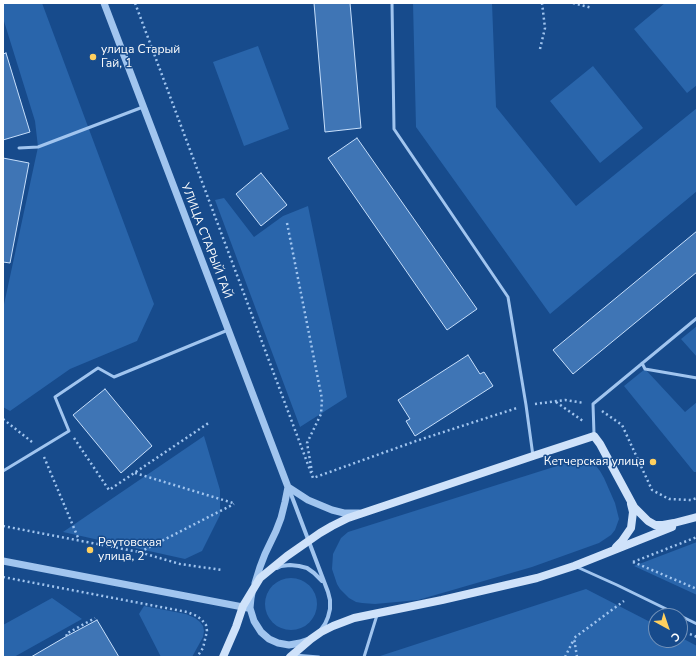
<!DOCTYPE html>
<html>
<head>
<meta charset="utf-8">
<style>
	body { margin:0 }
	#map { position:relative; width:700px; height:660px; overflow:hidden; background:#174b8c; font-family:"Nunito Sans",sans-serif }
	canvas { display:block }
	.frame { position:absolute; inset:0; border:4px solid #fff; pointer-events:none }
	.north { position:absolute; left:648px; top:608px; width:40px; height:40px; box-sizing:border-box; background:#174b8c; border:1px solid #7493ba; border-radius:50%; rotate:140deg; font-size:11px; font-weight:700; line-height:16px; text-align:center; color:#fff }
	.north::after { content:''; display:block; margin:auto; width:14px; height:18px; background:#ffd05f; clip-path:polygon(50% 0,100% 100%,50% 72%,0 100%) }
</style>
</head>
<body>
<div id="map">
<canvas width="700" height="660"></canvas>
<div class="frame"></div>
<div class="north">С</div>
</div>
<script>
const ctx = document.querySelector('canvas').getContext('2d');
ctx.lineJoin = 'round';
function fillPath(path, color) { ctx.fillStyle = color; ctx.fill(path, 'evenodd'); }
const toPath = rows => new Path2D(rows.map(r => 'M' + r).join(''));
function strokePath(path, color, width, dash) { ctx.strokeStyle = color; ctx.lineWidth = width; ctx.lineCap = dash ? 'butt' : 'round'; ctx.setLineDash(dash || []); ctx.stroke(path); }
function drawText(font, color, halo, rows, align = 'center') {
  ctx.font = font + ' "Nunito Sans",sans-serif'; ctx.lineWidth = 3; ctx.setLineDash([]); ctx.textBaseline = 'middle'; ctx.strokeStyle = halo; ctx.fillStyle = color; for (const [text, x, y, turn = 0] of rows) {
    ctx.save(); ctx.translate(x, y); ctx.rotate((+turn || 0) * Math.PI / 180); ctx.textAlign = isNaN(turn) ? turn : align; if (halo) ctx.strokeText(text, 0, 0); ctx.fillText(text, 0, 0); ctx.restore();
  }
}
const green = toPath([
	[3,3,42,3,154,304,137,341,70,369,10,411,3,407,3,309,38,147,35,121,3,18],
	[413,3,492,3,496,107,576,206,697,108,697,191,550,314,416,127],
	[665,3,697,3,697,85,687,93,634,29],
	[258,46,289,129,244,146,213,62],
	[593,66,643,128,600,163,550,101],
	[224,198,254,237,283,216,308,206,347,397,300,427,215,200],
	[697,326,697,357,681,339],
	[645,369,685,412,697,402,697,472,694,472,624,386],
	[204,436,220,490,220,515,202,551,185,559,63,532],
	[583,458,587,459,592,461,600,471,604,478,615,503,619,519,615,530,611,535,599,543,532,567,418,600,375,604,362,603,356,602,349,598,340,589,337,584,332,569,333,554,341,538,348,532,579,459],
	[697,542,697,595,634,566],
	'265 604a26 26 0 1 1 52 0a26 26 0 1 1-52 0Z',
	[586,589,656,625,656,640,680,640,680,637,697,646,697,657,377,657],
	[52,598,82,619,14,657,3,657,3,625],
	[144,606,186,614,195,618,200,622,203,626,204,631,203,637,192,657,161,657,139,614]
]);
const building = toPath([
	[314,3,350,3,361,128,325,132,314,3],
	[6,53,30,132,3,140,3,54,6,53],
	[357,138,477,309,447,330,328,158,357,138],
	[3,158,29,163,10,263,3,262,3,158],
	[261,173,287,205,261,226,236,194,261,173],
	[697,231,697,272,573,374,553,350,697,231],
	[468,355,480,374,484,372,493,386,415,436,406,421,410,419,398,400,468,355],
	[105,389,152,446,121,473,73,415,105,389],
	[97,620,119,657,31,657,67,636,97,620]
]);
const path = toPath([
	[135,3,313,478,416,441,517,408],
	[573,3,592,8],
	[540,49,545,28,542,3],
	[287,223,322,399,321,414,307,443,312,472],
	[556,402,583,421],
	[535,404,565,400,584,403],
	[602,411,622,425,652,490,669,499,691,500,697,498],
	[3,419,32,442],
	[74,438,109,490,210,422],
	[44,457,79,540],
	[135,473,233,503],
	[3,526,139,552,180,564,222,570],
	[140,552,234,504],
	[633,562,697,589],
	[633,562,697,537],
	[3,577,187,612,197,616,202,620,206,625,207,631,203,648,197,657],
	[690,634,697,637],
	[67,636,66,634,95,618],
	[565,657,574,639],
	[577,657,574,638,624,601]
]);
const service = toPath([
	[392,3,394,129,508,297,526,405,533,456],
	[19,148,38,147,143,107],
	[642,363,645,369,697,378],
	[594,434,593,404,697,318],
	[3,471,69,431,55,397,98,368,114,377,228,330],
	[577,567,617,585,697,624],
	[294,655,319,657],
	[364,657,377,615]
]);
const minor = toPath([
	[289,489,328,592,330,600,330,609,328,617,325,624,320,631],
	[277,568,281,566,290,565,299,566,307,568,314,573,322,581]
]);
const tertiary = toPath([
	[104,3,288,487,285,502,281,518,276,531,265,554,260,567,255,583],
	[288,487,308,500,332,510,344,513,359,513],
	[3,561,248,608],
	[252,593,251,598,250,608,254,621,261,632,269,639,278,643,289,645,300,643,309,640]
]);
const secondary = toPath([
	[616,547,622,541,631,528,633,512,631,504],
	[223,657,236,627,243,606,260,578,287,556,320,533,332,526,348,518,533,456,594,436,600,444,634,507,648,521,655,525,663,525,674,523,697,517],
	[290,657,311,639,321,632,333,626,354,618,442,600,537,578,574,566,672,527]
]);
const markers = [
	[93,57,4,"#ffd05f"],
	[653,462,4,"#ffd05f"],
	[90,550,4,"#ffd05f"]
];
const poiNames = [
	["улица Старый",101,50],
	["Гай, 1",101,64],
	["Кетчерская улица",645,462,"right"],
	["Реутовская",98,543],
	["улица, 2",98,557]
];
const streetNames = [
	["УЛИЦА СТАРЫЙ ГАЙ",206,241,69]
];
fillPath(green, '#2965ab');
fillPath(building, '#3f75b5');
strokePath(building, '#c7dffb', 1);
strokePath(path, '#a1c5ef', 2.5, [2, 3]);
strokePath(service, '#a1c5ef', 3);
strokePath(minor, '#a1c5ef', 4);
strokePath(tertiary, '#a1c5ef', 7);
strokePath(secondary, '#cfe2fa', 8);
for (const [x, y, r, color] of markers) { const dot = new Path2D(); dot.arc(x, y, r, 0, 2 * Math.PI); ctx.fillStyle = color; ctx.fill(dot); strokePath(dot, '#174b8c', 1.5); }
drawText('12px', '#fff', '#174b8c', poiNames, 'left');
drawText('12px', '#fff', '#174b8c', streetNames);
</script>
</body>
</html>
